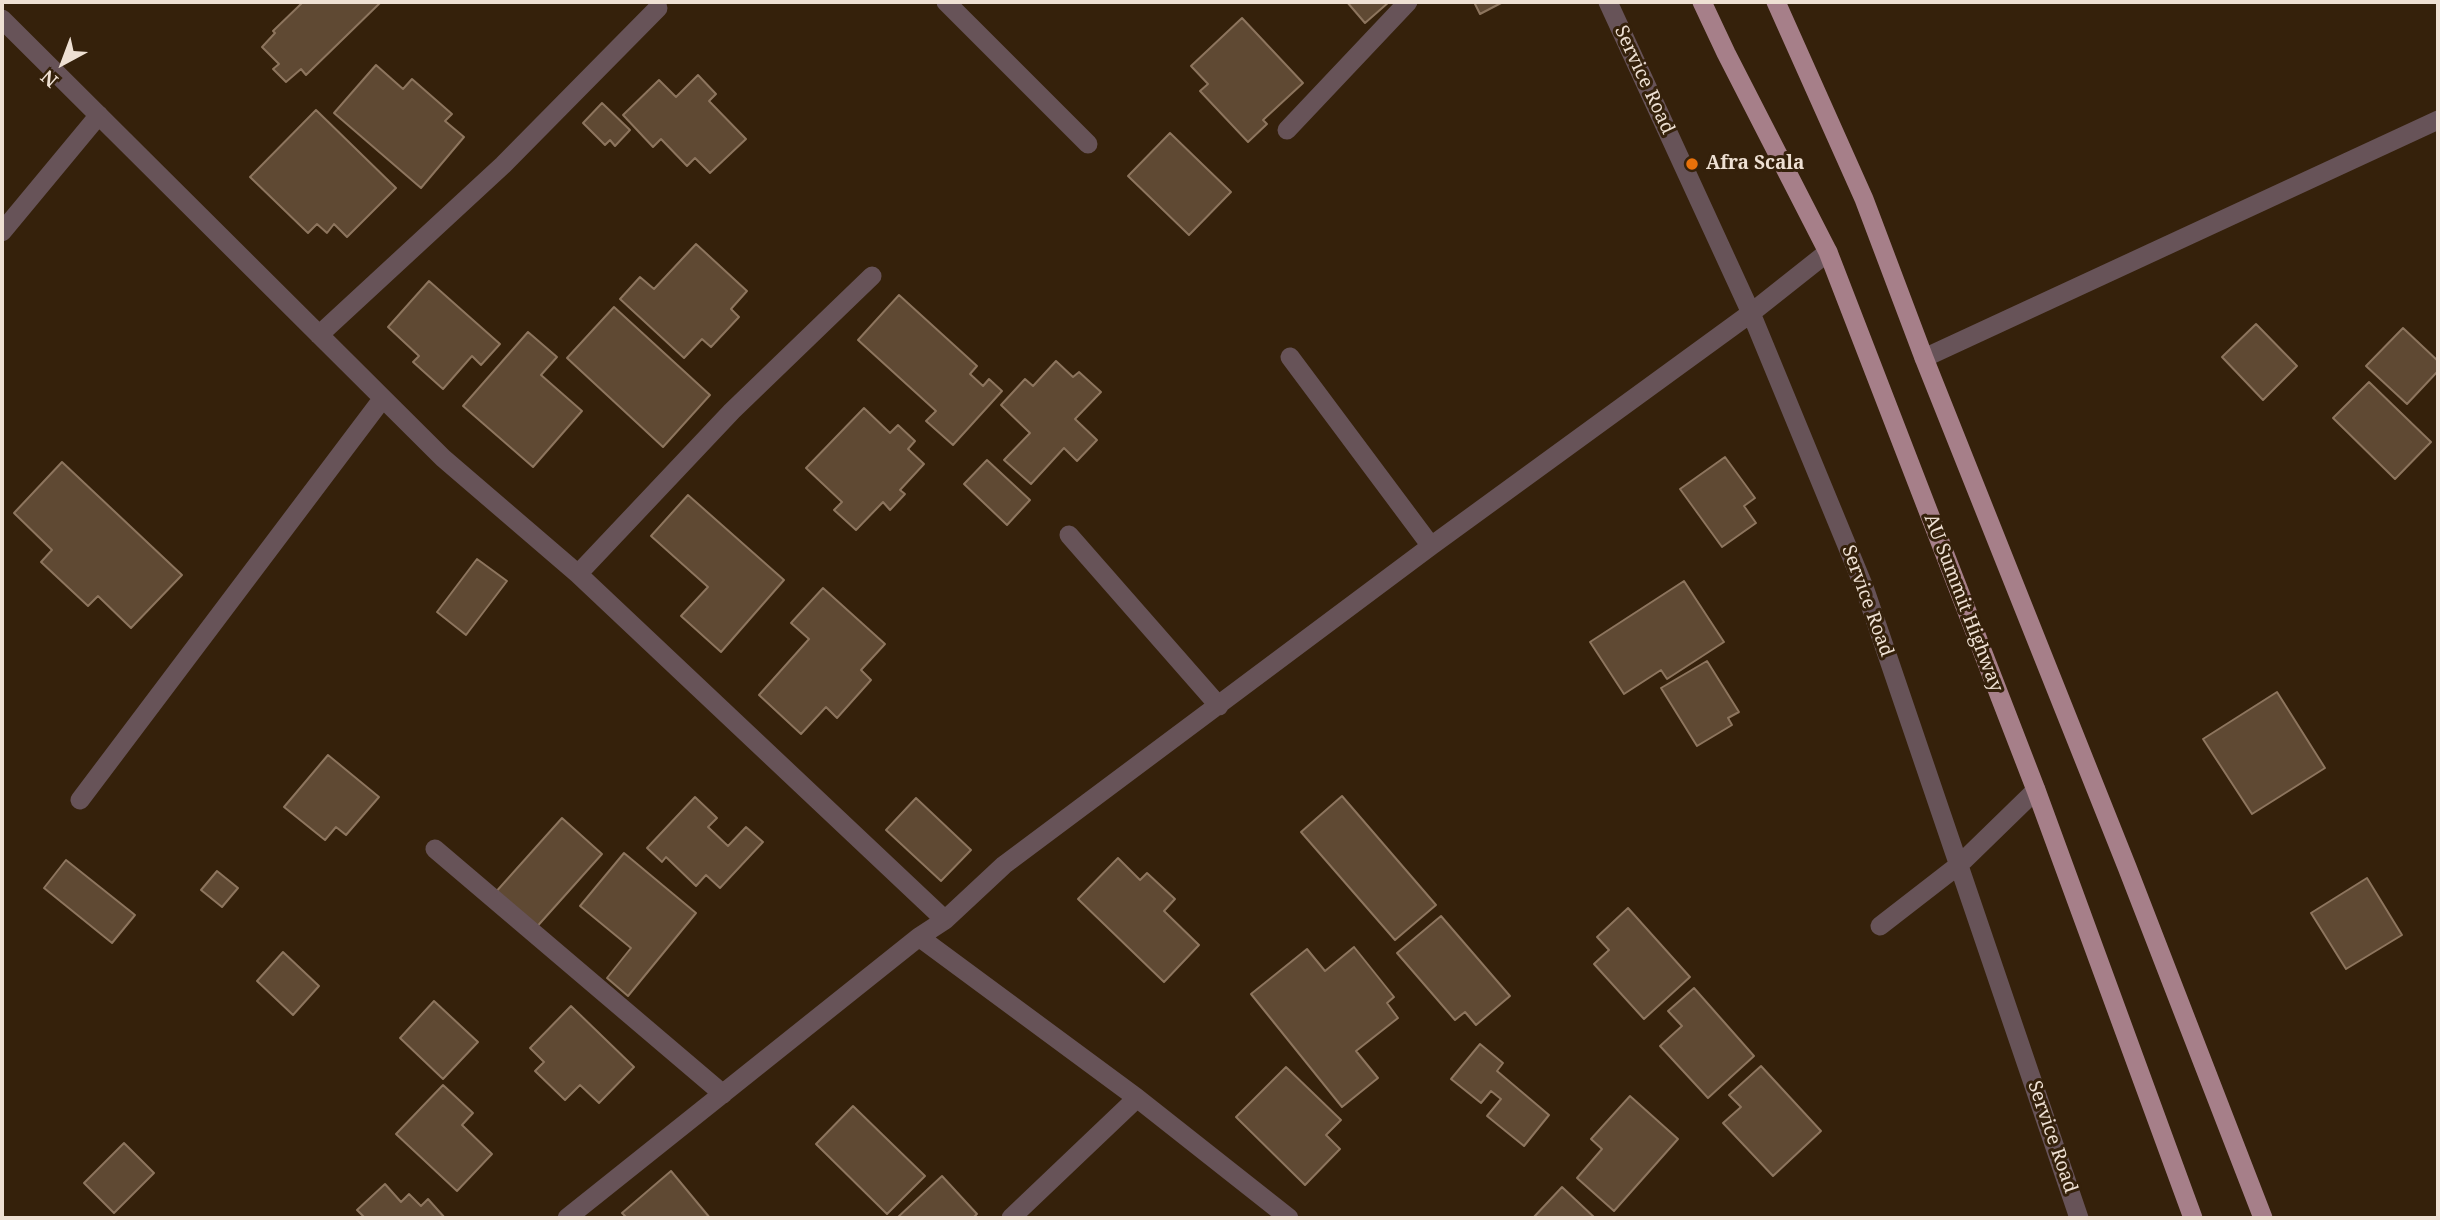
<!DOCTYPE html>
<html>
<head>
<meta charset="utf-8">
<style>
  body { margin:0 }
  #map { position:relative; width:2440px; height:1220px; overflow:hidden; background:#35210b; font-family:"Noto Serif",serif }
  canvas { display:block }
  .frame { position:absolute; inset:0; border:4px solid #eee0d3; pointer-events:none }
  .north { position:absolute; left:28px; top:28px; width:70px; height:70px; -webkit-text-stroke:5px #35210b; paint-order:stroke; rotate:221deg; font-size:19px; font-weight:700; line-height:28px; text-align:center; color:#eee0d3 }
  .north::after { content:''; display:block; margin:auto; width:24px; height:32px; background:#eee0d3; clip-path:polygon(50% 0,100% 100%,50% 72%,0 100%) }
</style>
</head>
<body>
<div id="map">
<canvas width="2440" height="1220"></canvas>
<div class="frame"></div>
<div class="north">N</div>
</div>
<script>
const ctx = document.querySelector('canvas').getContext('2d');
ctx.lineJoin = 'round';
function fill(path, color) {
  ctx.fillStyle = color;
  ctx.fill(path, 'evenodd');
}
function trace(path, color, width, dash) {
  ctx.strokeStyle = color;
  ctx.lineWidth = width;
  ctx.lineCap = dash ? 'butt' : 'round';
  ctx.setLineDash(dash || []);
  ctx.stroke(path);
}
function label(font, color, halo, rows, align = 'center') {
  ctx.font = font + ' "Noto Serif",serif';
  ctx.lineWidth = 6;
  ctx.setLineDash([]);
  ctx.textBaseline = 'middle';
  ctx.strokeStyle = halo;
  ctx.fillStyle = color;
  for (const [text, x, y, turn = 0] of rows) {
    ctx.save();
    ctx.translate(x, y);
    ctx.rotate((+turn || 0) * Math.PI / 180);
    ctx.textAlign = isNaN(turn) ? turn : align;
    if (halo) ctx.strokeText(text, 0, 0);
    ctx.fillText(text, 0, 0);
    ctx.restore();
  }
}
const building = new Path2D(`
  M303,2H381L306,75L301,69L286,82L273,69L279,64L262,47L275,33L273,31Z
  M1347,2H1389L1365,23Z
  M1474,2H1503L1480,14Z
  M1242,18L1303,83L1263,120L1267,124L1248,142L1200,91L1208,84L1191,66Z
  M376,65L403,89L412,79L452,114L445,121L464,137L421,188L334,113Z
  M698,75L716,94L709,101L746,139L710,173L695,158L687,166L661,139L653,147L623,115L659,80L676,97Z
  M602,103L630,130L615,146L610,140L605,145L583,123Z
  M316,110L396,188L347,237L334,224L327,233L317,224L308,233L250,177Z
  M1170,133L1231,192L1189,235L1128,176Z
  M696,244L747,291L731,309L739,317L711,347L702,339L684,358L620,299L640,277L654,289Z
  M429,281L500,344L481,365L472,356L443,389L413,362L419,356L388,327Z
  M899,295L977,366L970,374L983,386L989,379L1002,391L953,445L926,421L936,411L858,340Z
  M614,307L710,395L663,447L567,358Z
  M2256,324L2297,366L2263,400L2222,357Z
  M2403,328L2438,361V371L2407,404L2366,366Z
  M528,332L557,357L541,375L582,411L533,467L463,406Z
  M1056,361L1073,377L1079,372L1101,392L1075,419L1097,440L1077,461L1064,448L1031,484L1004,460L1030,433L1001,405L1025,379L1033,386Z
  M2369,382L2431,442L2395,479L2333,418Z
  M864,408L890,433L898,425L915,441L908,449L924,464L900,490L905,494L890,510L883,502L856,530L834,510L842,502L806,468Z
  M1725,457L1755,498L1744,506L1756,523L1722,547L1680,489Z
  M987,460L1030,500L1007,525L964,484Z
  M62,462L182,575L131,628L98,596L88,606L41,562L52,550L14,513Z
  M688,495L784,580L721,652L681,616L708,587L651,536Z
  M477,559L507,581L466,635L437,612Z
  M1684,581L1724,642L1667,679L1661,670L1624,694L1590,642Z
  M823,588L885,644L861,670L871,680L837,718L826,707L801,734L759,695L809,639L791,623Z
  M1707,661L1739,712L1728,718L1732,725L1697,746L1661,688Z
  M2277,692L2325,768L2252,814L2203,739Z
  M328,755L379,797L346,835L336,827L325,840L284,807Z
  M1342,796L1436,905L1395,940L1301,832Z
  M695,797L717,818L708,827L728,846L746,827L763,842L720,888L706,875L696,886L666,857L662,862L647,848Z
  M916,798L971,850L941,881L886,830Z
  M562,818L602,854L534,930L494,894Z
  M624,853L696,913L628,996L607,978L631,948L580,906Z
  M1118,858L1140,880L1147,873L1175,899L1164,911L1199,945L1164,982L1078,899Z
  M66,860L135,915L112,943L44,888Z
  M217,871L238,888L222,907L201,890Z
  M2367,878L2402,935L2346,969L2311,913Z
  M1628,908L1690,977L1644,1019L1594,964L1609,950L1597,937Z
  M1441,916L1510,996L1476,1025L1465,1012L1455,1020L1397,953Z
  M1354,947L1394,997L1387,1003L1398,1018L1356,1051L1378,1078L1342,1107L1251,994L1307,949L1325,971Z
  M283,952L319,986L293,1015L257,981Z
  M1694,988L1754,1056L1708,1098L1660,1046L1682,1026L1668,1011Z
  M434,1001L478,1042L443,1079L400,1038Z
  M571,1006L634,1067L599,1103L580,1085L565,1100L535,1071L544,1062L530,1048Z
  M1480,1044L1503,1063L1497,1071L1549,1115L1524,1146L1487,1116L1501,1099L1491,1091L1481,1103L1451,1079Z
  M1761,1066L1821,1131L1773,1176L1723,1123L1741,1107L1729,1095Z
  M1286,1067L1341,1120L1326,1135L1340,1149L1305,1185L1236,1117Z
  M443,1085L473,1113L462,1125L492,1154L457,1191L396,1134Z
  M1630,1096L1678,1139L1614,1211L1577,1178L1602,1149L1591,1139Z
  M853,1106L925,1176L887,1214L816,1144Z
  M124,1143L154,1173L114,1213L84,1183Z
  M671,1171L710,1218H627L622,1213Z
  M942,1176L977,1214L973,1218H897Z
  M385,1184L401,1202L409,1194L421,1206L428,1199L445,1218H365L357,1210Z
  M1562,1187L1595,1218H1533Z`);
fill(building, '#5f4933');
trace(building, '#8d755e', 2);
trace(new Path2D(`
  M946,2L1088,144
  M1608,2L1751,313L1864,587L2079,1218
  M2,19L443,458L578,574L945,920
  M1287,130L1408,2
  M2,232L99,115
  M319,335L503,165L658,8
  M1290,357L1431,546
  M1924,358L2438,120
  M1069,535L1219,706
  M578,574L732,411L872,276
  M80,800L383,398
  M435,849L723,1094
  M1880,926L1960,864L2036,790
  M919,937L1137,1098L1289,1218
  M567,1218L919,937L945,920L1004,865L1431,546L1751,313L1828,252
  M1011,1218L1137,1098`), '#675358', 19);
trace(new Path2D(`
  M1702,2L1726,53L1828,252L2036,790L2193,1218
  M1776,2L1864,199L1924,358L2127,867L2263,1218`), '#a67f89', 19);
for (const [x, y, r, color] of [
  [1692,164,7,"#e8710a"]
]) {
  const dot = new Path2D();
  dot.arc(x, y, r, 0, 2 * Math.PI);
  ctx.fillStyle = color;
  ctx.fill(dot);
  trace(dot, '#35210b', 2.5);
}
label('19px', '#eee0d3', '#35210b', [
  ["Service Road",1644,80,65],
  ["Service Road",1867,601,70],
  ["AU Summit Highway",1963,603,69],
  ["Service Road",2052,1137,71]
]);
label('bold 19px', '#eee0d3', '#35210b', [
  ["Afra Scala",1706,164]
], 'left');
</script>
</body>
</html>
